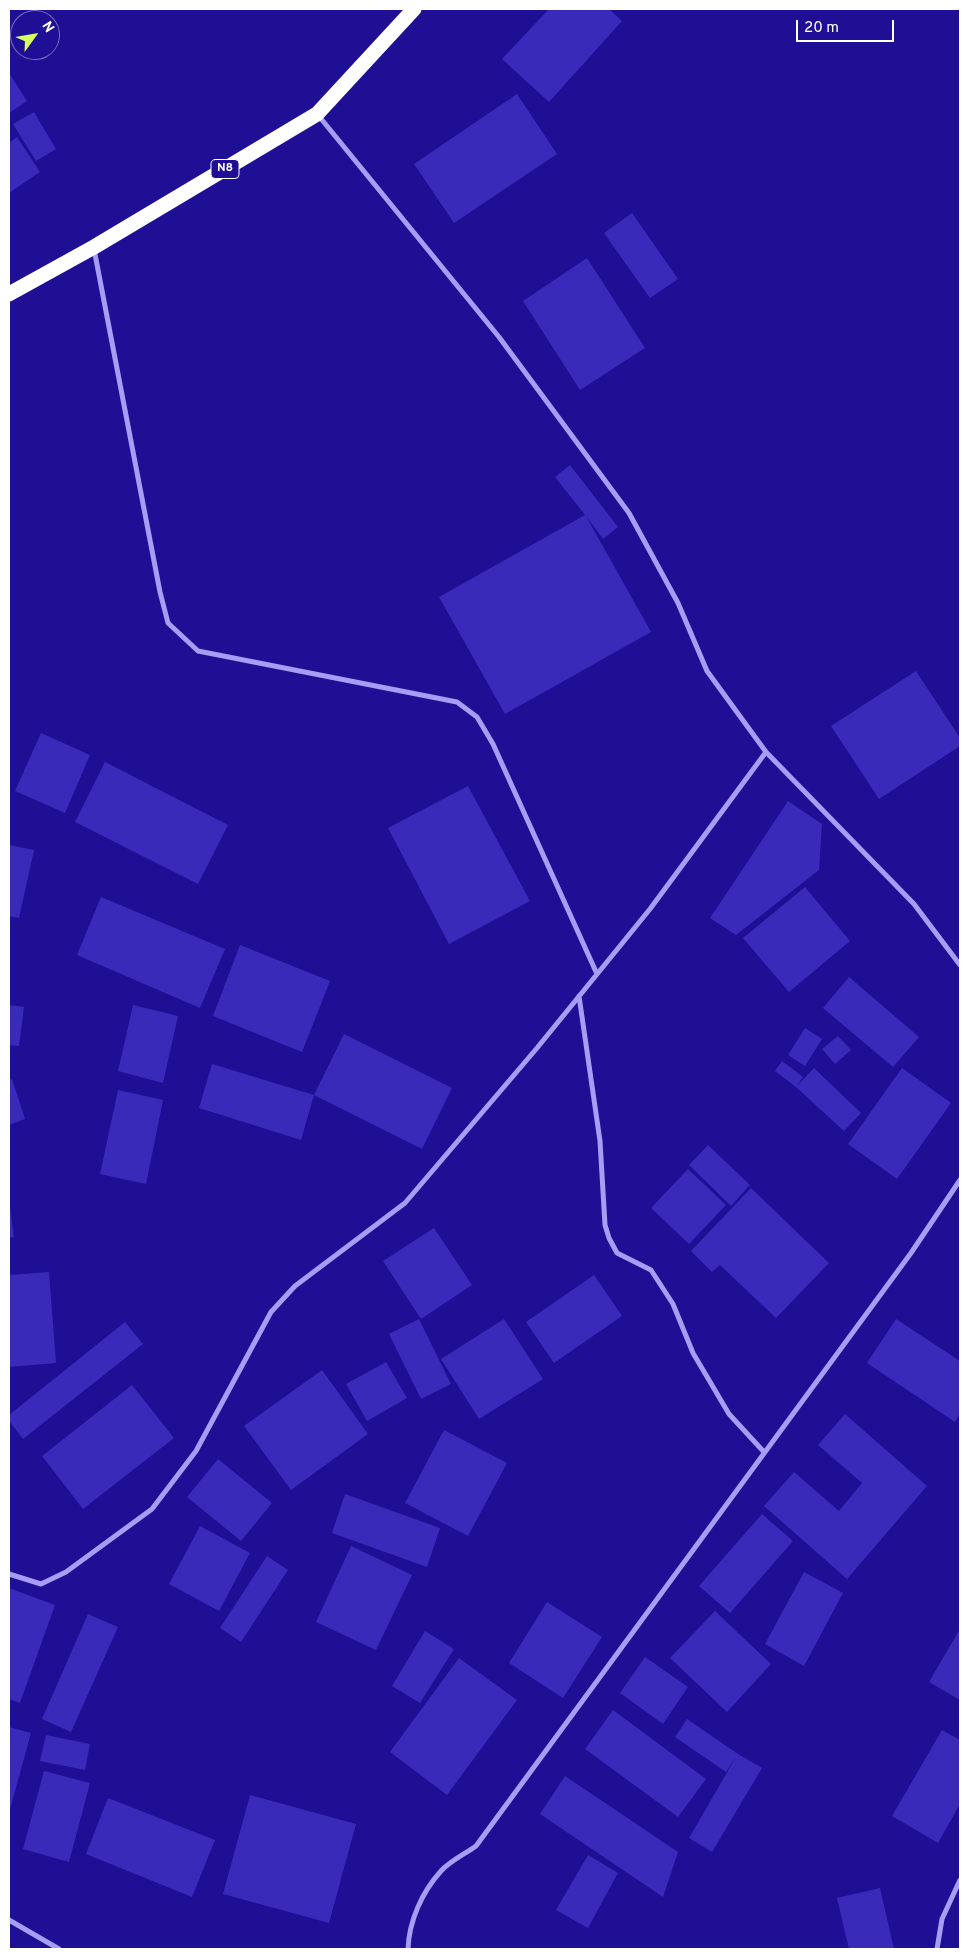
<!DOCTYPE html>
<html>
<head>
<meta charset="utf-8">
<style>
  body { margin:0 }
  #map { position:relative; width:969px; height:1958px; overflow:hidden; background:#1f0f95; font-family:Overpass,sans-serif }
  canvas { display:block }
  .frame { position:absolute; inset:0; border:10px solid #fff; pointer-events:none }
  .north { position:absolute; left:10px; top:10px; width:50px; height:50px; box-sizing:border-box; background:#1f0f95; border:1px solid #796fbf; border-radius:50%; rotate:58deg; font-size:14px; font-weight:700; line-height:20px; text-align:center; color:#fff }
  .north::after { content:''; display:block; margin:auto; width:18px; height:22px; background:#d5ff60; clip-path:polygon(50% 0,100% 100%,50% 72%,0 100%) }
  .scale { position:absolute; left:796px; top:20px; width:98px; height:22px; box-sizing:border-box; border:2px solid #fff; border-top:0; padding-left:6px; font-size:15px; line-height:18px; white-space:nowrap; color:#fff; -webkit-text-stroke:4px #1f0f95; paint-order:stroke }
</style>
</head>
<body>
<div id="map">
<canvas width="969" height="1958"></canvas>
<div class="frame"></div>
<div class="north">N</div>
<div class="scale">20 m</div>
</div>
<script>
const ctx = document.querySelector('canvas').getContext('2d');
ctx.lineJoin = 'round';
function fill(path, color) {
  ctx.fillStyle = color;
  ctx.fill(path, 'evenodd');
}
function trace(path, color, width, dash) {
  ctx.strokeStyle = color;
  ctx.lineWidth = width;
  ctx.lineCap = dash ? 'butt' : 'round';
  ctx.setLineDash(dash || []);
  ctx.stroke(path);
}
function label(font, color, halo, rows, align = 'center') {
  ctx.font = font + ' Overpass,sans-serif';
  ctx.lineWidth = 4;
  ctx.setLineDash([]);
  ctx.textBaseline = 'middle';
  ctx.strokeStyle = halo;
  ctx.fillStyle = color;
  for (const [text, x, y, turn = 0] of rows) {
    ctx.save();
    ctx.translate(x, y);
    ctx.rotate((+turn || 0) * Math.PI / 180);
    ctx.textAlign = isNaN(turn) ? turn : align;
    if (halo) ctx.strokeText(text, 0, 0);
    ctx.fillText(text, 0, 0);
    ctx.restore();
  }
}
fill(new Path2D(`
  M549,9H609L622,21L549,102L502,59Z
  M9,73L27,101L9,113Z
  M517,94L557,154L454,223L414,164Z
  M34,112L56,149L36,161L13,124Z
  M17,137L40,172L9,193V143Z
  M632,213L678,279L650,298L604,233Z
  M587,258L645,348L580,390L523,301Z
  M570,465L618,527L603,539L586,516L651,632L505,714L439,597L585,515L555,477Z
  M916,671L960,738V746L879,799L831,726Z
  M41,733L90,755L65,813L15,791Z
  M105,762L228,825L198,884L75,822Z
  M468,786L530,901L449,944L388,828Z
  M788,801L822,824L819,870L736,935L710,918Z
  M9,845L34,850L19,918L9,916Z
  M805,887L850,941L789,992L743,938Z
  M101,897L225,949L200,1008L77,955Z
  M240,945L330,981L302,1052L213,1016Z
  M849,977L919,1037L893,1067L823,1008Z
  M9,1005L24,1007L19,1046L9,1045Z
  M133,1005L178,1016L163,1083L118,1071Z
  M805,1028L822,1039L805,1066L788,1055Z
  M344,1034L452,1088L422,1149L314,1095Z
  M838,1036L851,1050L835,1064L822,1049Z
  M782,1061L803,1077L796,1087L814,1068L861,1113L844,1131L796,1087L775,1071Z
  M212,1064L314,1095L301,1140L199,1108Z
  M902,1068L951,1103L897,1179L848,1144Z
  M12,1079L25,1119L9,1125V1080Z
  M118,1090L163,1100L146,1184L100,1174Z
  M708,1145L750,1185L731,1206L689,1165Z
  M688,1169L726,1205L689,1244L651,1208Z
  M751,1188L829,1263L776,1318L720,1265L712,1272L691,1251Z
  M9,1200L14,1237L9,1238Z
  M434,1228L472,1285L421,1319L383,1261Z
  M49,1272L56,1363L9,1367V1275Z
  M594,1275L622,1316L554,1363L526,1322Z
  M419,1319L451,1384L421,1399L389,1334Z
  M504,1319L543,1379L479,1419L441,1359Z
  M896,1319L960,1361V1413L955,1422L867,1363Z
  M125,1322L143,1344L23,1439L9,1421V1415Z
  M386,1362L407,1398L367,1421L346,1384Z
  M322,1370L368,1434L291,1490L244,1426Z
  M132,1385L174,1438L83,1509L42,1456Z
  M845,1414L927,1486L847,1579L764,1506L794,1472L839,1511L862,1483L818,1445Z
  M444,1430L507,1463L468,1536L405,1503Z
  M218,1459L272,1503L241,1541L187,1497Z
  M345,1494L440,1528L427,1567L332,1533Z
  M762,1514L793,1541L730,1613L699,1586Z
  M200,1526L250,1553L219,1611L169,1584Z
  M351,1546L412,1575L376,1650L316,1622Z
  M267,1556L288,1570L241,1642L220,1628Z
  M804,1572L843,1593L804,1666L765,1644Z
  M9,1588L55,1605L20,1703L9,1699Z
  M547,1602L602,1637L563,1698L509,1663Z
  M715,1611L771,1664L727,1712L670,1658Z
  M88,1614L118,1627L71,1732L42,1719Z
  M960,1629V1700L929,1682Z
  M425,1631L454,1649L420,1703L392,1686Z
  M645,1657L688,1687L663,1724L620,1693Z
  M459,1658L517,1700L447,1795L390,1752Z
  M613,1710L706,1779L678,1817L585,1749Z
  M687,1719L738,1754L762,1768L712,1852L689,1838L736,1757L726,1772L675,1737Z
  M9,1727L31,1733L9,1813Z
  M942,1730L960,1740V1804L938,1843L892,1816Z
  M46,1735L90,1744L85,1770L40,1761Z
  M44,1771L90,1783L69,1862L23,1849Z
  M565,1776L678,1852L663,1897L540,1814Z
  M250,1795L356,1824L329,1923L223,1894Z
  M108,1798L215,1840L192,1897L86,1854Z
  M588,1855L618,1873L588,1928L556,1910Z
  M880,1888L894,1949H849L837,1898Z`), '#3a2ab9');
trace(new Path2D(`
  M94,249L160,592L168,623L198,651L457,702L477,717L493,744L597,974
  M766,752L914,904L960,965
  M579,996L600,1141L605,1225L609,1238L617,1253L651,1270L673,1304L693,1353L729,1414L764,1452
  M9,1574L41,1584L66,1572L152,1509L196,1451L271,1312L295,1286L405,1203L537,1048L650,909L766,752L707,671L678,603L629,513L499,337L318,115
  M9,1920L59,1949
  M408,1949C409,1921 422,1892 441,1871C450,1861 465,1854 476,1846L911,1253L960,1180
  M937,1949L942,1919L960,1880`), '#a69df4', 5);
trace(new Path2D(`
  M9,294L94,247L317,114L414,9`), '#fff', 15);
for (const [x, y, w] of [
  [225,169,28]
]) {
  const box = new Path2D();
  box.roundRect(x - w / 2, y - 9.5, w, 19, 4);
  ctx.fillStyle = '#1f0f95';
  ctx.fill(box);
  trace(box, '#fff', 1);
}
label('bold 12px', '#fff', null, [
  ["N8",225,169]
]);
</script>
</body>
</html>
